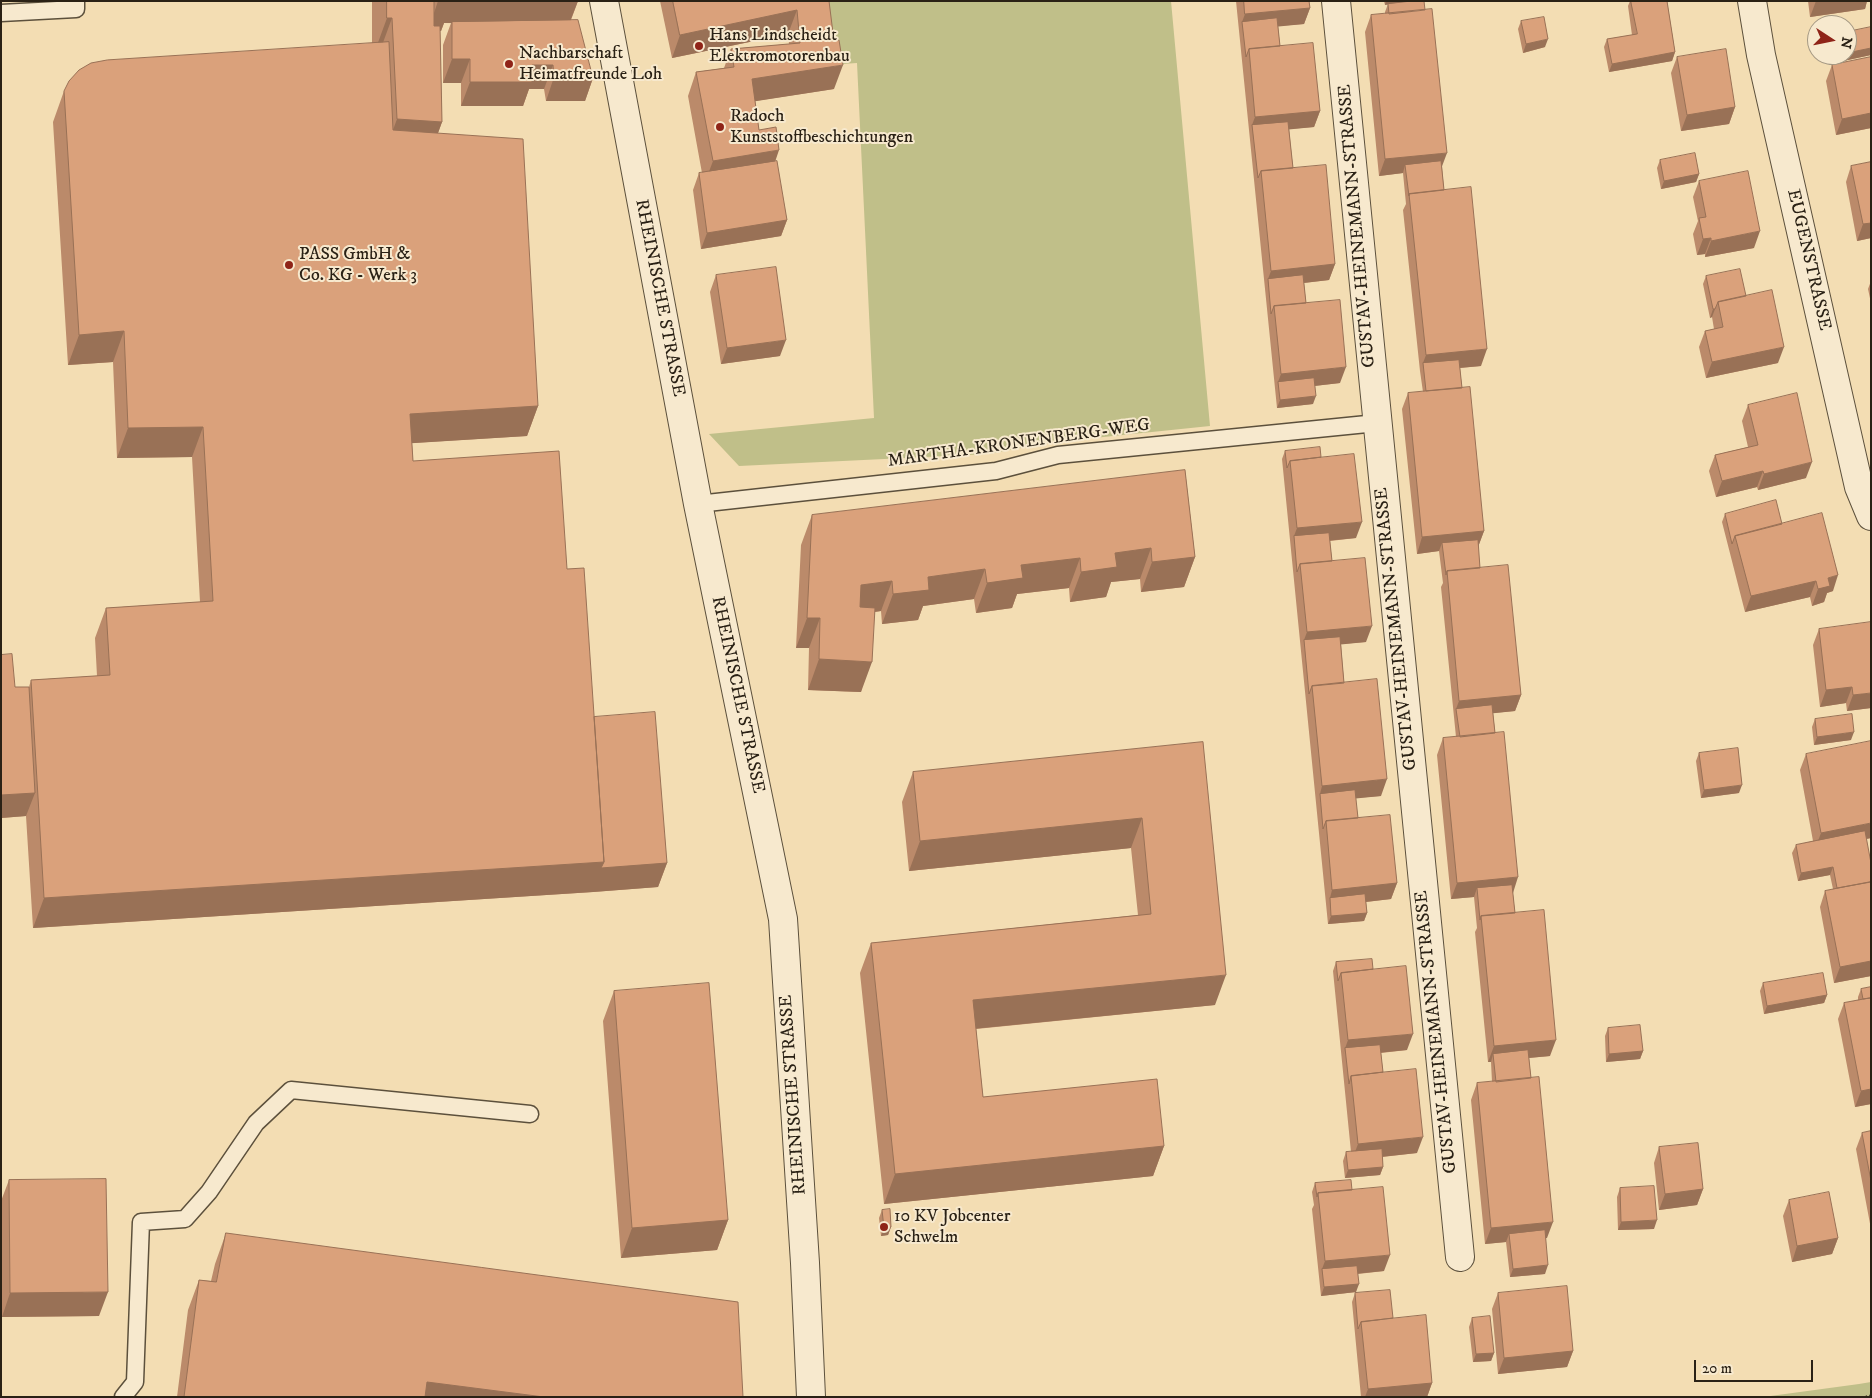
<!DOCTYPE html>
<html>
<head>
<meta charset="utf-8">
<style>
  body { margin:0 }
  #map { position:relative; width:1872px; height:1398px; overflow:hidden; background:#f3ddb3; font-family:"IM FELL DW Pica",serif }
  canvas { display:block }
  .frame { position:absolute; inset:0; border:2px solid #2a2115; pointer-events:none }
  .north { position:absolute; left:1807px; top:15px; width:50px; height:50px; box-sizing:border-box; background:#f7e9ce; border:1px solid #a59984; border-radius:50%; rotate:101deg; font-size:14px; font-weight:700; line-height:20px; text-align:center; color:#2a2115 }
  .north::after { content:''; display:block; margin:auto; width:18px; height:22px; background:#8f2418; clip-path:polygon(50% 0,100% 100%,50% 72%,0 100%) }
  .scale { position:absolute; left:1694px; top:1360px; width:119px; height:22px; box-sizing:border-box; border:2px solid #2a2115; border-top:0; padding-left:6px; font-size:15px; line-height:18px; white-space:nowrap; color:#2a2115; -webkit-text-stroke:4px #f7e9ce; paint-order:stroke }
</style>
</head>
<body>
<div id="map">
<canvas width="1872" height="1398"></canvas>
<div class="frame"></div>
<div class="north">N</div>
<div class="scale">20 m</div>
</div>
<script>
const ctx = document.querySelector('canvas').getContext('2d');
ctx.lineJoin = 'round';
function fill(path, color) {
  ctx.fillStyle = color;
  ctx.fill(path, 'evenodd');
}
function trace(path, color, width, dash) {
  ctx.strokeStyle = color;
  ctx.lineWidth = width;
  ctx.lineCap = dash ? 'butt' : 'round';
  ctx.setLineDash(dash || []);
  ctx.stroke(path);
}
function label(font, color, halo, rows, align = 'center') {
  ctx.font = font + ' "IM FELL DW Pica",serif';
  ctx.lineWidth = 4;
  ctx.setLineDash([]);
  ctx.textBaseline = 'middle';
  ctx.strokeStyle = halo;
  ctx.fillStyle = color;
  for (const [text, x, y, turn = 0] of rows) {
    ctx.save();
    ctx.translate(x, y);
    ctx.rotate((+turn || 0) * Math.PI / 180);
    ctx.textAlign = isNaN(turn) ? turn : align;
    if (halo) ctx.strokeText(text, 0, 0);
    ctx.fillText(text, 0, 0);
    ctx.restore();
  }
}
fill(new Path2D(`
  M821,1H1171L1210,426L1055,442L988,454L739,466L709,434L874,418L857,63L827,65Z
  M1871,1382V1397H1763L1859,1384Z`), '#c0bf89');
const lane = new Path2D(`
  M1,13L76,9V1
  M698,504L996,471L1058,455L1377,423
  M123,1397L135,1382L141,1222L185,1219L209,1192L256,1123L291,1090L530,1114`);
const street = new Path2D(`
  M604,1L698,504L783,919L805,1263L811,1397
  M1336,1L1460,1257
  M1752,1L1761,55L1859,487L1871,516`);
trace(lane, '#5c503c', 19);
trace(street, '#5c503c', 30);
trace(new Path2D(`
  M1866,1397L1871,1396`), '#2a2115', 3, [1, 2.5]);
trace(lane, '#f7e9ce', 16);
trace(street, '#f7e9ce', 28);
fill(new Path2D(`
  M372,1H578L571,20L593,78L585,101H546L544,89H529L523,106H461V83H443V45L451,23H444L441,31H440L442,122L438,133L538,406L527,436L412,443L413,461L567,569L594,717L667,863L658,887L593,892L33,928L26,816L1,818V655L15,687H29L31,680L97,676L95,638L106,608L200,602L192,457L117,458L113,362L68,365L53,122L64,91L372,43Z
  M660,1H829L834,89L755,101L759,130L775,161L787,220L781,236L701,249L693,190L699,173H702L688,96L696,72L724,68L731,49L789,44L788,34L672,58Z
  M1236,1H1309L1310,8L1304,24L1278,26L1280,46L1320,111L1314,127L1289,129L1293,168L1335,264L1329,280L1304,283L1306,303L1340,383L1314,386L1313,404L1277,408Z
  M1384,1H1409L1442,167L1444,190L1481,366L1460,368L1462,388L1484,531L1478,547L1480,568L1521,695L1515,711L1493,713L1515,913L1550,1056L1529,1058L1547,1238H1546L1545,1274L1510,1277L1506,1242L1485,1244L1471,1100L1477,1083L1492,1082L1491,1062H1488L1475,932L1477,928L1474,897L1451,899L1437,755L1443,738L1456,737L1441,587L1443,583L1439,551L1417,554L1402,409L1408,393L1423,392L1420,371L1403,210L1406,204L1403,173L1379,176L1365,32L1371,15L1385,14V12L1388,4L1385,5Z
  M1630,1H1667L1675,52L1672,61L1609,72L1604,47L1607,39L1632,35L1628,6Z
  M1808,1H1867L1865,9L1810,17Z
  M1521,21L1545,47L1523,53L1518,29Z
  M1871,27V55L1834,63L1832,55H1847Z
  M1677,57L1735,107L1729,124L1681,131L1671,73Z
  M1871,57V128L1836,135L1826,81L1832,65Z
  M1660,160L1699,174L1696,182L1661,189L1657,168Z
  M1871,162V238L1857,241L1846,182L1851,166Z
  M1699,181L1754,248L1705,257V254L1697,255L1693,234L1698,221L1693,197Z
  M716,275L780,356L721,364L710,292Z
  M1706,276L1746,296L1778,363L1706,378L1699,347L1705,331L1714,329L1712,317L1710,318L1703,284Z
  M1871,281V303L1868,289Z
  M1748,405L1806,478L1758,490L1757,487L1716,497L1709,471L1715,455L1748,447L1742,421Z
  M1285,451L1321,457L1356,538L1330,541L1332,561L1366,642L1341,644L1344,683L1381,796L1355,798L1358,818L1397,883L1391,899L1366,902L1367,913L1364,921L1328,924L1282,459Z
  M1185,470L1195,557L1184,587L1141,592L1140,579L1111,582L1106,597L1070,602L1069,588L1017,594L1012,608L976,613L974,599L923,606L918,620L882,624L881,611L875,612L861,692L808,690L809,648H796L801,545L812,515Z
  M1725,514L1782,524L1833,591L1827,593L1824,602L1812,606L1810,597L1745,612L1722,522Z
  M1819,629L1871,708L1847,711L1846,703L1820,707L1813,645Z
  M1815,719L1851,740L1814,745L1812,727Z
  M1203,742L1215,1005L976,1029L983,1097L1164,1146L1153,1176L884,1204L860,973L871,943L1138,915L1131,848L909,871L902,802L913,772Z
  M1699,753L1739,793L1701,798L1696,761Z
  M1806,754L1871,838L1866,839L1871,976L1834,983L1820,907L1825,891L1833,889L1830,875L1798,881L1792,853L1796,845L1813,841L1800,770Z
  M1336,962L1373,969L1407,1050L1381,1053L1383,1072L1417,1153L1382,1157L1383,1167L1380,1175L1345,1178L1343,1161L1346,1152H1351L1333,971Z
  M1763,983L1827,995L1824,1003L1764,1014L1760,991Z
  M1871,987V1104L1855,1107L1838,1019L1844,1003L1858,1000V997L1861,989Z
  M614,991L728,1220L717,1250L621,1258L603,1021Z
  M1608,1028L1643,1051L1640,1059L1606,1062L1605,1036Z
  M1871,1131V1229L1856,1149L1862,1133Z
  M1659,1147L1703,1189L1697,1205L1659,1210L1654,1163Z
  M9,1180L99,1316L2,1317L1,1201Z
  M1315,1183L1352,1190L1384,1271L1358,1274L1356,1292L1321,1296L1312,1209L1314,1205L1312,1192Z
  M1620,1188L1654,1229L1618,1230L1617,1197Z
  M1789,1200L1838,1238L1832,1254L1792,1262L1783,1216Z
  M882,1210L891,1227L888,1235L881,1236L879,1218Z
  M226,1233L743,1397H177L188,1310L199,1280L211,1281L215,1264Z
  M1355,1293L1432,1383L1427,1397H1361L1352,1302Z
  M1498,1293L1573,1351L1567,1367L1498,1374L1492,1309Z
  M1472,1318L1494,1353L1491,1361L1473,1362L1469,1327Z`), '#bb8a6a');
fill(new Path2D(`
  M438,1H578L569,24L444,23L441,31H428Z
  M1386,1H1409L1385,5Z
  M1816,1H1867L1865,9L1810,17Z
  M1310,8L1304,24L1243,30L1242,22L1245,14Z
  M797,10L788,34L672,58L680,35Z
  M387,18H392L377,59H372Z
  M1548,39L1545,47L1523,53L1526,44Z
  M1871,48V55L1834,63L1837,55H1847V53Z
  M1675,52L1672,61L1609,72L1612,64Z
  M452,59H470L461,83H443Z
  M532,65H553L544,89H529L523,106H461L470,82Z
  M843,65L834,89L744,103L752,79Z
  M554,77L593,78L585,101H546Z
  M1735,107L1729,124L1681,131L1687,115Z
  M1320,111L1314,127L1253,133L1252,125L1255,117Z
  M1871,113V128L1836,135L1842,119Z
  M397,119L442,122L427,163L382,160Z
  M779,150L771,174L704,185L713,161Z
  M1447,153L1441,169L1405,165L1403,173L1379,176L1385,159Z
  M1699,174L1696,182L1661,189L1664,181Z
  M787,220L781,236L701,249L707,233Z
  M1871,223V238L1857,241L1863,224Z
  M1760,231L1754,248L1705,257L1711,241Z
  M1711,238L1705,254L1697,255L1703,239Z
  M1335,264L1329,280L1268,287V279L1271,271Z
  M1713,309H1715L1712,317L1710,318Z
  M124,331L113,362L68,365L79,335Z
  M786,340L780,356L721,364L727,348Z
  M1784,347L1778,363L1706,378L1712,362Z
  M1487,349L1481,366L1424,371L1423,363L1420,371L1426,355Z
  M1346,367L1340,383L1279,390L1278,382L1281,374Z
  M1316,396L1313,404L1277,408L1280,400Z
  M538,406L527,436L399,444L410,414Z
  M203,427L192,457L117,458L128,428Z
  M1812,462L1806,478L1758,490L1764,474Z
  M1763,471L1757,487L1716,497L1722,481Z
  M1362,522L1356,538L1294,544V536L1297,528Z
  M1484,531L1478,547L1442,543L1439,551L1417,554L1422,537Z
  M1151,548L1140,579L1111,582L1106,597L1070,602L1081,572L1115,553Z
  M1195,557L1184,587L1141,592L1152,562Z
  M1080,558L1069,588L1017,594L1012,608L976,613L987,583L1021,565Z
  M985,569L974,599L923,606L918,620L882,624L893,594L928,577Z
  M1838,575L1833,591L1827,593L1824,602L1812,606L1818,589L1828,578Z
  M892,581L881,611L850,615L861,585Z
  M1816,581L1810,597L1745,612L1751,596Z
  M807,618H820L809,648H796Z
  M1372,626L1366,642L1305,648L1304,640L1307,632Z
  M819,659L872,662L861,692L808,690Z
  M1852,687L1846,703L1820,707L1826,690Z
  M1871,693V708L1847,711L1853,695Z
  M1521,695L1515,711L1457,717L1456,709L1459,701Z
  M1854,732L1851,740L1814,745L1817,737Z
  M1387,779L1381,796L1320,802V794L1322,786Z
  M1742,785L1739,793L1701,798L1704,790Z
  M35,793L26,816L1,818V795Z
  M1142,818L1131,848L909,871L920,841Z
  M1871,823V838L1815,849L1821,833Z
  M604,862L667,863L658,887L593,892L33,928L44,898Z
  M1833,867L1830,875L1798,881L1801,873Z
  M1518,877L1513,893L1477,888L1474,897L1451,899L1457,883Z
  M1397,883L1391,899L1330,906V898L1332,890Z
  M1367,913L1364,921L1328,924L1331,916Z
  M1871,961V976L1834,983L1840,967Z
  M1226,975L1215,1005L962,1030L973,1000Z
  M1827,995L1824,1003L1764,1014L1767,1006Z
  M1413,1034L1407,1050L1346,1056L1345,1048L1342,1057L1348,1040Z
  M1556,1040L1550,1056L1494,1061L1493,1054L1491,1062H1488L1494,1046Z
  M1643,1051L1640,1059L1606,1062L1609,1054Z
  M1871,1089V1104L1855,1107L1861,1091Z
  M1423,1137L1417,1153L1352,1160L1358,1144Z
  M1164,1146L1153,1176L884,1204L895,1174Z
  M1383,1167L1380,1175L1345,1178L1348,1170Z
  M1703,1189L1697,1205L1659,1210L1665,1194Z
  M728,1220L717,1250L621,1258L632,1228Z
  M1657,1220L1654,1229L1618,1230L1621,1222Z
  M1553,1222L1547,1238L1510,1241L1509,1234L1506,1242L1485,1244L1491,1228Z
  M891,1227L888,1235L881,1236L884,1228Z
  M1838,1238L1832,1254L1792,1262L1797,1246Z
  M1390,1255L1384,1271L1323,1277L1322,1269L1325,1261Z
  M1548,1265L1545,1274L1510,1277L1513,1269Z
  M1359,1284L1356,1292L1321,1296L1324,1287Z
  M108,1292L99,1316L2,1317L10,1293Z
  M1573,1351L1567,1367L1498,1374L1504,1358Z
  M1494,1353L1491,1361L1473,1362L1476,1354Z
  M427,1382L544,1397H422Z
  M1432,1383L1427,1397H1365L1368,1389Z`), '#997156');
const building = new Path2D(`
  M387,1H434V26H440L442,122L397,119L392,18H387Z
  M673,1H829L834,41L839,40L843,65L752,79L759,130L776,127L779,150L713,161L696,72L734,67L731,49L800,43L797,10L680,35Z
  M1244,1H1309L1310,8L1245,14Z
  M1412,1H1424L1425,10L1389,14L1388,4Z
  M1631,1H1667L1675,52L1612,64L1607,39L1637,34Z
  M1432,9L1447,153L1385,159L1371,15Z
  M1544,17L1548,39L1526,44L1521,21Z
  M1277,18L1280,46L1249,49L1246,57L1242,22Z
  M578,20L593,78L554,77L553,65H532V82H470V59H452V22Z
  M1871,27V48L1847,53V32Z
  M389,42L393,130L523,139L538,406L410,414L413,461L559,451L567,569L584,568L604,862L44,898L31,680L110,675L106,608L213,601L203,427L128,428L124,331L79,335L64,91L69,81L79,70L91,63L107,60Z
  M1313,43L1320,111L1255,117L1249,49Z
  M1726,49L1735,107L1687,115L1677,57Z
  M1871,57V113L1842,119L1832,65Z
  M1288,122L1293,168L1261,171L1258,178L1252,125Z
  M1695,153L1699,174L1664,181L1660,160Z
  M777,161L787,220L707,233L699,173Z
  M1441,161L1444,190L1409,194V196L1405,165Z
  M1871,162V223L1863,224L1851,166Z
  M1326,165L1335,264L1271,271L1261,171Z
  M1748,171L1760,231L1711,241V238L1703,239L1699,218L1706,217L1699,181Z
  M1471,187L1487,349L1426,355L1409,194Z
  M776,267L786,340L727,348L716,275Z
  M1740,269L1746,296L1718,302L1715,309H1713L1706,276Z
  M1303,275L1306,303L1274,306L1271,314L1268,279Z
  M1772,290L1784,347L1712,362L1705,331L1723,327L1718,302Z
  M1340,300L1346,367L1281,374L1274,306Z
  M1459,360L1462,388L1426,391L1423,363Z
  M1314,378L1316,396L1280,400L1278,382Z
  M1470,387L1484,531L1422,537L1408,393Z
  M1797,393L1812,462L1764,474L1763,471L1722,481L1715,455L1758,445L1748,405Z
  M1320,447L1321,457L1290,461L1287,468L1285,451Z
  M1354,454L1362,522L1297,528L1290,461Z
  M1185,470L1195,557L1152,562L1151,548L1115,553L1117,567L1081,572L1080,558L1021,565L1023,578L987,583L985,569L928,577L929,590L893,594L892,581L861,585L860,607L875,608L872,662L819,659L820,618H807L812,515Z
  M1776,500L1782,524L1735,536L1732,544L1725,514Z
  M1822,513L1838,575L1828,578L1830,586L1818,589L1816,581L1751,596L1735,536Z
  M1329,533L1332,561L1300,564L1297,572L1294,536Z
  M1478,540L1480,568L1447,571L1446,575L1442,543Z
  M1365,558L1372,626L1307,632L1300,564Z
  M1508,565L1521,695L1459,701L1447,571Z
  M1871,622V693L1853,695L1852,687L1826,690L1819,629Z
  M1340,637L1344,683L1312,686L1309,694L1304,640Z
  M12,654L15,687H29L35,793L1,795V655Z
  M1377,679L1387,779L1322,786L1312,686Z
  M1492,705L1495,733L1460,737L1456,709Z
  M655,712L667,863L601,868L604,862L594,717Z
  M1852,714L1854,732L1817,737L1815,719Z
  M1504,732L1518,877L1457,883L1443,738Z
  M1871,741V823L1821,833L1806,754Z
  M1203,742L1226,975L973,1000L983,1097L1157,1079L1164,1146L895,1174L871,943L1151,914L1142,818L920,841L913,772Z
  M1738,748L1742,785L1704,790L1699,753Z
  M1355,790L1358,818L1326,821L1323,829L1320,794Z
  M1390,815L1397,883L1332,890L1326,821Z
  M1865,831L1871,863V882L1837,888L1833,867L1801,873L1796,845Z
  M1871,882V961L1840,967L1825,891Z
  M1512,885L1515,913L1481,916L1480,920L1477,888Z
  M1365,894L1367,913L1331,916L1330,898Z
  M1544,910L1556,1040L1494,1046L1481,916Z
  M1372,959L1373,969L1341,973L1338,981L1336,962Z
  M1406,966L1413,1034L1348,1040L1341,973Z
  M1823,973L1827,995L1767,1006L1763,983Z
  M709,983L728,1220L632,1228L614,991Z
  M1871,987V998L1863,999L1861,989Z
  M1871,998V1089L1861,1091L1844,1003Z
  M1640,1025L1643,1051L1609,1054L1608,1028Z
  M1380,1045L1383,1072L1351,1076L1349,1084L1345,1048Z
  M1528,1050L1531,1078L1496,1082L1493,1054Z
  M1416,1069L1423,1137L1358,1144L1351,1076Z
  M1539,1077L1553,1222L1491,1228L1477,1083Z
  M1871,1131V1181L1862,1133Z
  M1698,1143L1703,1189L1665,1194L1659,1147Z
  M1382,1149L1383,1167L1348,1170L1346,1152Z
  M106,1179L108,1292L10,1293L9,1180Z
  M1351,1180L1352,1190L1318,1193L1317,1197L1315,1183Z
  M1654,1186L1657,1220L1621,1222L1620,1188Z
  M1383,1187L1390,1255L1325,1261L1318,1193Z
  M1829,1192L1838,1238L1797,1246L1789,1200Z
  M890,1209L891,1227L884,1228L882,1210Z
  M1545,1230L1548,1265L1513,1269L1509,1234Z
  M226,1233L738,1302L743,1397H544L427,1382L425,1397H184L199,1280L216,1282Z
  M1357,1266L1359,1284L1324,1287L1322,1269Z
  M1567,1286L1573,1351L1504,1358L1498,1293Z
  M1390,1290L1393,1318L1361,1322L1358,1329L1355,1293Z
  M1426,1315L1432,1383L1368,1389L1361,1322Z
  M1490,1316L1494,1353L1476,1354L1472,1318Z`);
fill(building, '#daa17b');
trace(building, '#997156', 1);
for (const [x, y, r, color] of [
  [699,46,5,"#8f2418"],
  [509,64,5,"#8f2418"],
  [720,127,5,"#8f2418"],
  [289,265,5,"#8f2418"],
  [884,1227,5,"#8f2418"]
]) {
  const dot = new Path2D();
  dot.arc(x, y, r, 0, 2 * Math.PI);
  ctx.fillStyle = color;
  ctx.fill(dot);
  trace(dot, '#f7e9ce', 2);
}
label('18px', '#2a2115', '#f7e9ce', [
  ["Hans Lindscheidt",709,36],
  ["Elektromotorenbau",709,57],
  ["Nachbarschaft",519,54],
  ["Heimatfreunde Loh",519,75],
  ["Radoch",730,117],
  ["Kunststoffbeschichtungen",730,138],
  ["PASS GmbH &",299,255],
  ["Co. KG - Werk 3",299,276],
  ["10 KV Jobcenter",894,1217],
  ["Schwelm",894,1238]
], 'left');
label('18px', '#2a2115', '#f7e9ce', [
  ["GUSTAV-HEINEMANN-STRASSE",1358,226,-95],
  ["EUGENSTRASSE",1808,260,77],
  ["RHEINISCHE STRASSE",659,298,79],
  ["MARTHA-KRONENBERG-WEG",1019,444,-8],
  ["GUSTAV-HEINEMANN-STRASSE",1397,629,-96],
  ["RHEINISCHE STRASSE",737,695,78],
  ["GUSTAV-HEINEMANN-STRASSE",1437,1032,-96],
  ["RHEINISCHE STRASSE",794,1095,-94]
]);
</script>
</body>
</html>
